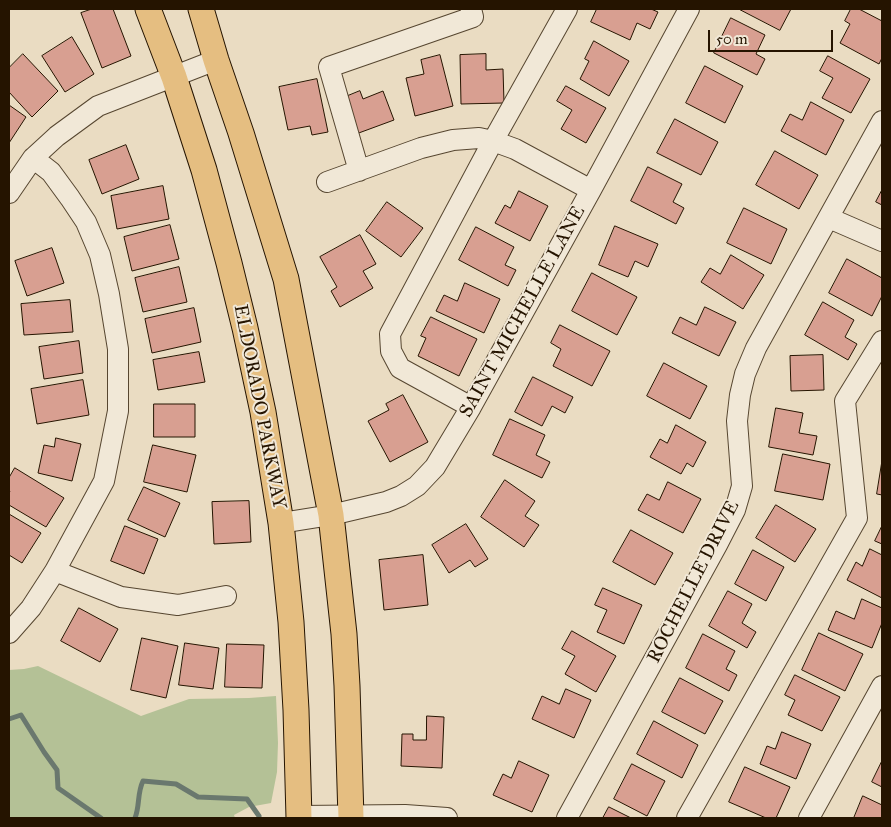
<!DOCTYPE html>
<html>
<head>
<meta charset="utf-8">
<style>
  body { margin:0 }
  #map { position:relative; width:891px; height:827px; overflow:hidden; background:#eadcc2; font-family:"IM FELL Great Primer",serif }
  canvas { display:block }
  .frame { position:absolute; inset:0; border:10px solid #251400; pointer-events:none }
  .scale { position:absolute; left:708px; top:30px; width:125px; height:22px; box-sizing:border-box; border:2px solid #251400; border-top:0; padding-left:6px; font-size:15px; line-height:18px; white-space:nowrap; color:#251400; -webkit-text-stroke:4px #f1e8d7; paint-order:stroke }
</style>
</head>
<body>
<div id="map">
<canvas width="891" height="827"></canvas>
<div class="frame"></div>
<div class="scale">50 m</div>
</div>
<script>
const ctx = document.querySelector('canvas').getContext('2d');
ctx.lineJoin = 'round';
function fill(path, color) {
  ctx.fillStyle = color;
  ctx.fill(path, 'evenodd');
}
function trace(path, color, width, dash) {
  ctx.strokeStyle = color;
  ctx.lineWidth = width;
  ctx.lineCap = dash ? 'butt' : 'round';
  ctx.setLineDash(dash || []);
  ctx.stroke(path);
}
function label(font, color, halo, rows, align = 'center') {
  ctx.font = font + ' "IM FELL Great Primer",serif';
  ctx.lineWidth = 4;
  ctx.setLineDash([]);
  ctx.textBaseline = 'middle';
  ctx.strokeStyle = halo;
  ctx.fillStyle = color;
  for (const [text, x, y, turn = 0] of rows) {
    ctx.save();
    ctx.translate(x, y);
    ctx.rotate((+turn || 0) * Math.PI / 180);
    ctx.textAlign = isNaN(turn) ? turn : align;
    if (halo) ctx.strokeText(text, 0, 0);
    ctx.fillText(text, 0, 0);
    ctx.restore();
  }
}
fill(new Path2D(`
  M38,666L141,716L189,699L249,698L276,696L278,743L277,772L271,803L249,807L234,815L235,818H9V670L24,669Z`), '#b4c196');
trace(new Path2D(`
  M9,719L21,715L44,752L57,770L58,788L101,818
  M135,818C140,806 137,793 143,781L176,784L198,797L247,799L259,816`), '#6a786e', 5);
const building = new Path2D(`
  M92,9H113L131,56L102,68L81,13Z
  M597,9H651L658,12L650,29L637,23L630,40L591,22Z
  M739,9H791L780,30Z
  M851,9H859L882,21V58L879,64L840,43L850,24L845,21Z
  M731,18L765,35L756,54L765,59L757,75L714,53Z
  M72,37L94,74L65,92L42,56Z
  M594,41L629,61L609,96L580,79L589,61L585,59Z
  M23,54L58,91L32,117L9,92V68Z
  M486,54V70L503,69L504,103L461,104L460,55Z
  M440,55L453,106L415,116L406,78L424,74L421,60Z
  M828,56L870,79L851,113L822,98L833,78L820,71Z
  M705,66L743,86L725,123L686,103Z
  M317,79L328,132L312,135L310,126L288,130L279,87Z
  M566,86L606,108L586,143L561,129L572,110L557,101Z
  M360,91L363,99L383,91L394,120L356,134L343,98Z
  M811,102L844,120L826,155L781,131L790,114L802,120Z
  M9,105L26,117L9,143Z
  M675,119L718,142L701,175L657,153Z
  M126,145L139,179L102,194L89,160Z
  M775,151L818,175L799,209L756,185Z
  M648,167L682,184L673,202L684,208L676,224L631,201Z
  M163,186L169,219L117,229L111,196Z
  M882,190V205L876,202Z
  M519,191L548,206L530,241L495,223L505,205L510,208Z
  M387,202L423,228L401,257L366,231Z
  M744,208L787,229L771,264L727,243Z
  M170,225L179,259L132,271L124,237Z
  M615,226L658,244L648,267L635,261L628,277L599,265Z
  M476,227L514,247L505,265L516,270L508,286L459,260Z
  M360,235L376,264L363,271L373,288L340,307L331,291L337,287L320,257Z
  M52,248L64,283L27,296L15,261Z
  M731,255L764,275L743,309L701,282L710,268L720,274Z
  M847,259L882,278V296L872,316L829,293Z
  M179,267L187,302L143,312L135,278Z
  M592,273L637,297L617,335L572,311Z
  M465,283L500,299L484,333L436,311L444,295L457,301Z
  M70,300L73,332L24,335L21,304Z
  M823,302L854,320L845,337L857,344L848,360L805,335Z
  M705,307L736,322L719,356L672,333L680,317L696,325Z
  M194,308L201,342L152,353L145,319Z
  M431,317L477,339L459,376L418,356L426,338L421,336Z
  M560,325L610,351L592,386L553,366L561,349L551,343Z
  M79,341L83,373L44,379L39,347Z
  M199,352L205,382L158,390L153,360Z
  M823,355L824,390L791,391L790,356Z
  M664,363L707,386L690,419L647,396Z
  M533,377L573,397L565,413L552,406L542,426L515,412Z
  M83,380L89,415L37,424L31,389Z
  M403,395L428,442L390,462L368,421L389,410L386,404Z
  M154,404H195V437H154Z
  M776,408L803,413L799,433L817,436L813,455L769,447Z
  M510,419L545,435L536,455L550,462L542,478L493,455Z
  M676,425L706,442L693,467L687,463L681,474L650,457L660,439L667,443Z
  M56,438L81,444L72,481L38,473L44,445L54,447Z
  M153,445L196,455L187,492L144,482Z
  M783,454L830,464L823,500L775,491Z
  M882,461V495L877,494Z
  M15,468L64,498L46,527L9,505V493L10,491L9,490V478Z
  M505,480L535,501L525,516L539,525L524,547L481,517Z
  M668,482L701,499L683,533L638,510L647,494L659,500Z
  M144,487L180,503L165,537L128,520Z
  M249,501L251,542L214,544L212,502Z
  M776,505L816,529L795,562L756,538Z
  M9,514L41,533L22,563L9,555Z
  M466,524L488,559L475,567L470,560L449,573L432,545Z
  M125,526L158,539L144,574L111,561Z
  M882,526V544L875,541Z
  M631,530L673,553L655,585L613,562Z
  M870,549L882,555V598L847,580L856,562L862,566Z
  M753,550L784,567L766,601L735,584Z
  M423,555L428,605L384,610L379,560Z
  M603,588L642,605L624,644L597,632L607,610L595,605Z
  M728,591L752,604L742,623L756,632L747,648L709,626Z
  M862,599L882,608V623L872,648L828,630L836,611L854,619Z
  M79,608L118,629L100,662L61,641Z
  M572,631L616,656L596,692L565,674L575,656L562,649Z
  M819,633L863,654L845,691L802,670Z
  M703,634L735,651L726,669L737,675L729,691L686,668Z
  M142,638L178,646L166,698L131,690Z
  M185,643L219,648L213,689L179,685Z
  M227,644L264,645L262,688L225,687Z
  M795,675L840,697L822,731L788,715L795,700L785,695Z
  M680,678L723,701L705,734L662,712Z
  M566,689L591,700L574,738L532,719L542,696L559,704Z
  M427,716L444,717L442,768L401,766L402,734H413V740H426Z
  M654,721L698,745L682,778L637,754Z
  M782,732L811,744L796,779L760,764L767,746L775,749Z
  M519,761L549,775L532,812L493,795L503,774L511,778Z
  M882,761V787L872,782Z
  M632,764L665,781L647,816L614,799Z
  M745,767L790,787L776,818H766L729,802Z
  M863,796L882,805V818H854Z
  M609,807L631,818H603Z`);
fill(building, '#d89f91');
trace(building, '#251400', 1);
const minor = new Path2D(`
  M359,171L329,67L473,17L471,9
  M327,182L421,148L453,140L479,138L493,141L515,149L591,190
  M9,193L33,158L57,136L98,106L216,60
  M829,218L882,241
  M471,407L400,368L391,351L390,334L493,141L567,9
  M281,523L331,515L386,502L401,496L417,486L435,467L471,407L591,190L689,9
  M55,571L121,597L178,605L226,596
  M9,633L31,608L55,571L104,481L118,411V349L109,294L100,255L86,222L70,198L51,172L33,158
  M299,816L405,815L447,818
  M567,818L717,545L735,510L742,486L737,421L740,395L745,374L756,348L882,121
  M687,818L857,518L845,401L882,341
  M809,818L882,686`);
const major = new Path2D(`
  M148,9L174,77L204,170L229,263L245,328L263,412L281,523L291,622L296,710L299,818
  M201,9L216,60L241,133L286,279L331,515L344,634L347,686L351,818`);
trace(minor, '#564630', 22);
trace(major, '#251400', 27);
trace(minor, '#f1e8d7', 20);
trace(major, '#e5be81', 25);
label('19px', '#251400', '#f1e8d7', [
  ["SAINT MICHELLE LANE",523,312,-61],
  ["ELDORADO PARKWAY",259,407,79],
  ["ROCHELLE DRIVE",694,582,-63]
]);
</script>
</body>
</html>
